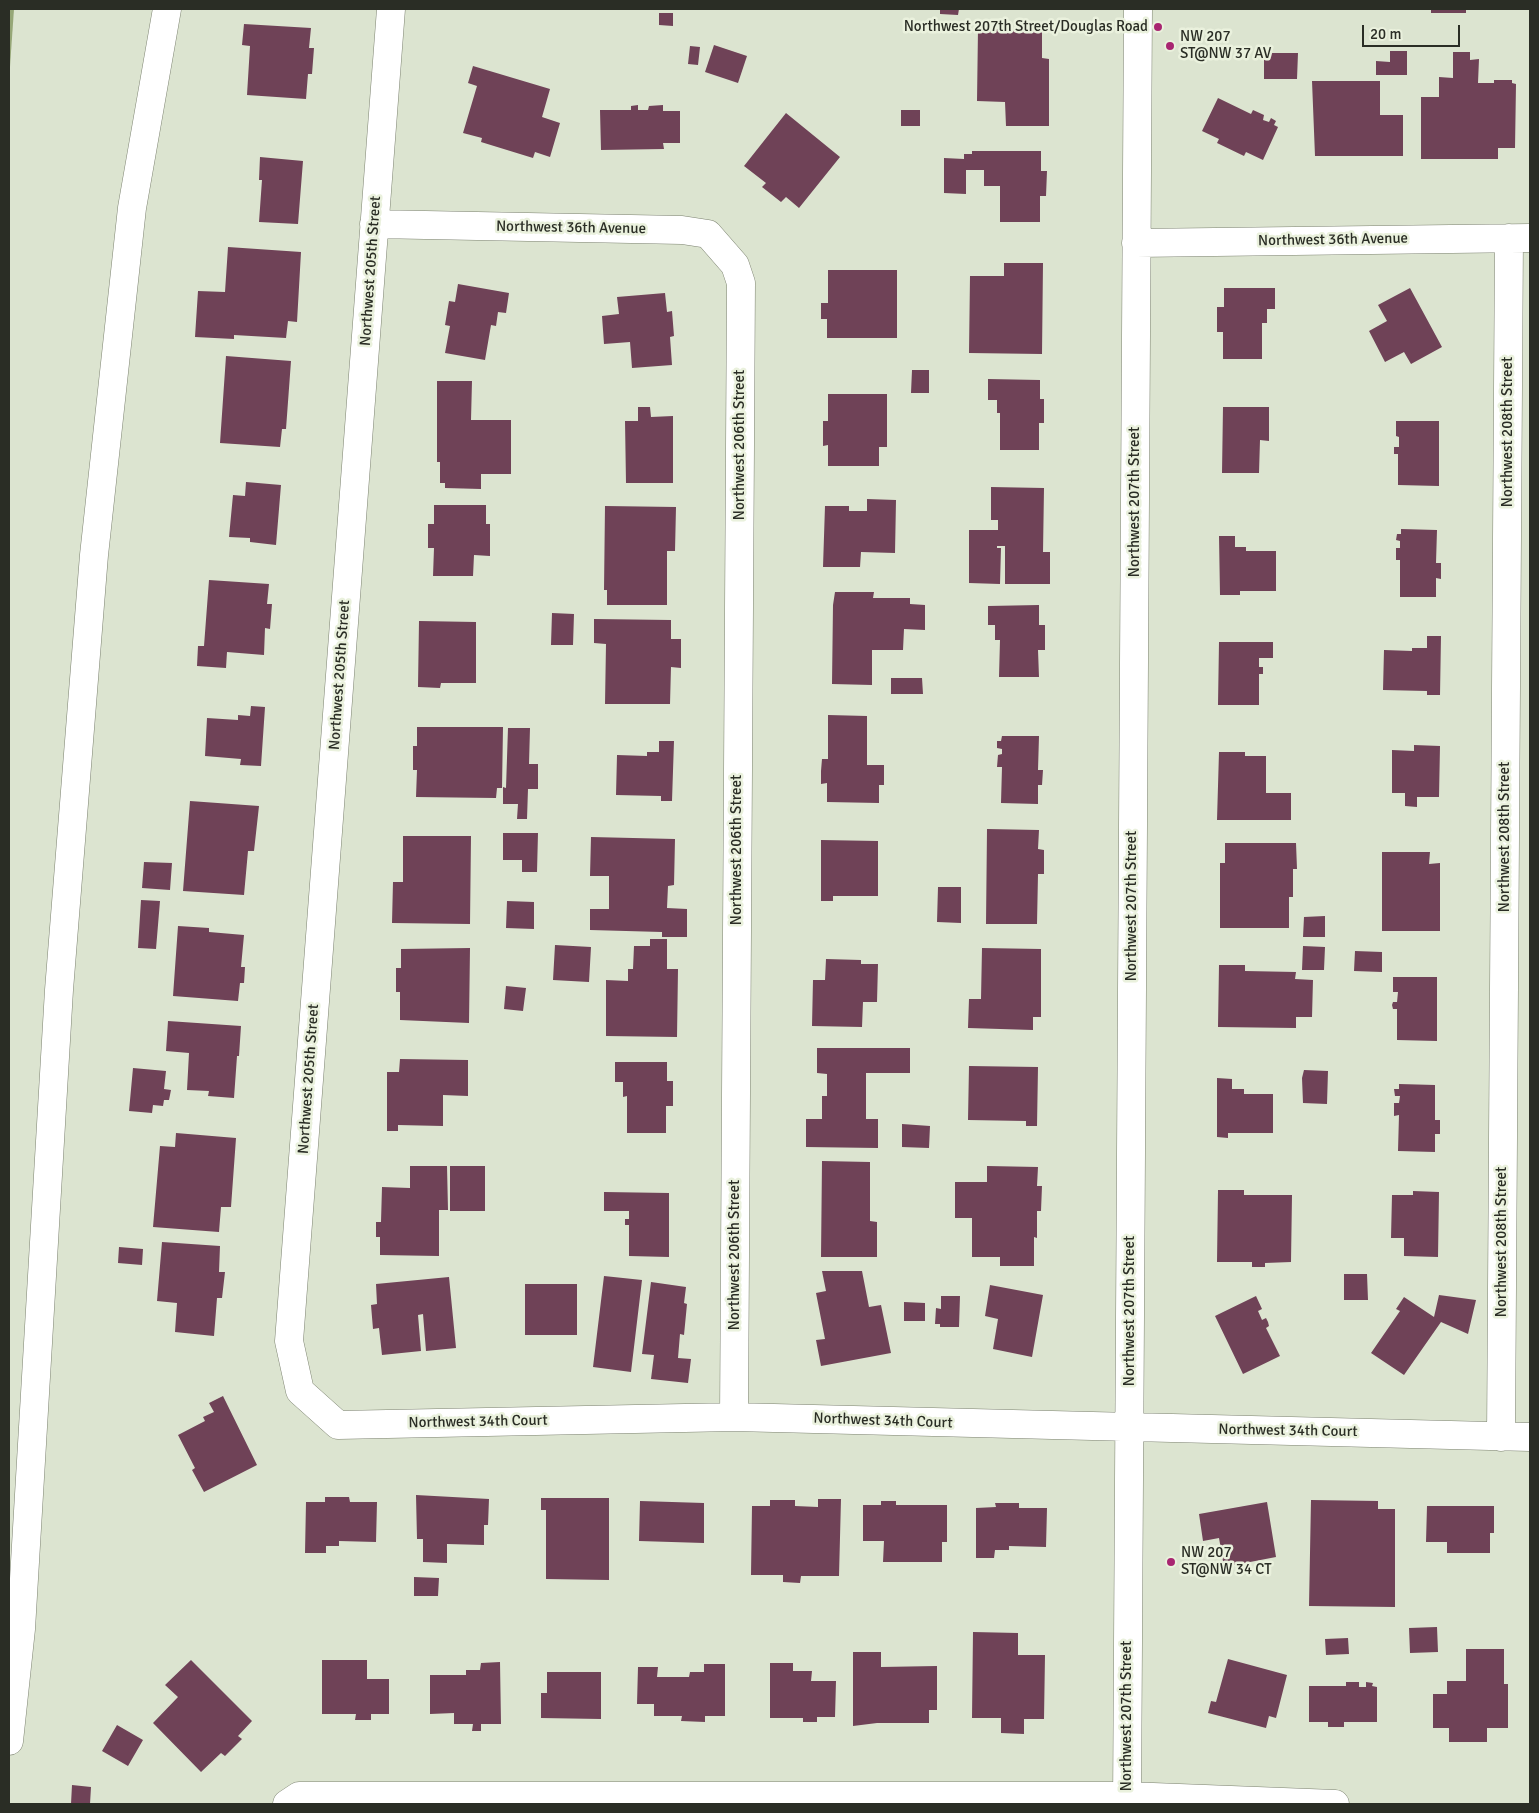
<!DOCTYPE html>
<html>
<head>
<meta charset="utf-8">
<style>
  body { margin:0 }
  #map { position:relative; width:1539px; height:1813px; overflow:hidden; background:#dce4d0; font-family:Signika,sans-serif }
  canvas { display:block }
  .frame { position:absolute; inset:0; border:10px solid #2a2d25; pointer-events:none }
  .scale { position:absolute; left:1362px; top:25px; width:98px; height:22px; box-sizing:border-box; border:2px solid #2a2d25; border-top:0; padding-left:6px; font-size:15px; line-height:18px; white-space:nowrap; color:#2a2d25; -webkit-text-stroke:4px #eaf1dd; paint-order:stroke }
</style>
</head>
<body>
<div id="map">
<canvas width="1539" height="1813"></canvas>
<div class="frame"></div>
<div class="scale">20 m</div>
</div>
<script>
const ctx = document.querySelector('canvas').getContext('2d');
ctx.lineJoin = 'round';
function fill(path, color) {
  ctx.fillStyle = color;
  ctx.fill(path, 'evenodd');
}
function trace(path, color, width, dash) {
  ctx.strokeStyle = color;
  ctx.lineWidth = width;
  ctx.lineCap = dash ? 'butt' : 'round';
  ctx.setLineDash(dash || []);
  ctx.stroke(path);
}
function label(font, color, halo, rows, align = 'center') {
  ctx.font = font + ' Signika,sans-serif';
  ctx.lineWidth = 5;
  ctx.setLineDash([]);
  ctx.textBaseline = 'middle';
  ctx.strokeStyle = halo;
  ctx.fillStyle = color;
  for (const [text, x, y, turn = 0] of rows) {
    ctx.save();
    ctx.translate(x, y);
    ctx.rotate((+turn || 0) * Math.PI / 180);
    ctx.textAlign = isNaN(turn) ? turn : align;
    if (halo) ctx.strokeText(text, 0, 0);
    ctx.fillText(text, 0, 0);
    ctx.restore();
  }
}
fill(new Path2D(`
  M9,9H14L9,81Z`), '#96a777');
fill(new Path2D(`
  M940,9H959L958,15L940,14Z
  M1431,9H1466V13H1431Z
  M659,13H673V26L659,25Z
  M244,24L311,28L309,48H314L312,74H308L306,99L247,95L250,46L242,45Z
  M978,29H1042V58L1049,59V126H1006L1005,102L977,101Z
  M714,45L747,56L738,83L705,72Z
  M690,46L700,47L698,65L688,64Z
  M1390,51H1407V75H1376V61L1390,62Z
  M1453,52H1470V60L1479,59L1478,83H1494V80H1512V83L1516,84L1515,148H1498V159H1421V97H1439V77L1453,78Z
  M1264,53H1298L1297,79H1264Z
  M473,66L550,89L542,117L560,123L550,157L535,152L533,158L481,142L482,138L463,133L477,86L468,83Z
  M1312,81H1380V115H1403V156H1315Z
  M1218,98L1251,114L1253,110L1264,115L1263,120L1269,122L1271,118L1276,121L1274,125L1278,127L1263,160L1246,152L1244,156L1217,143L1219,139L1202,131Z
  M638,105V110H648L649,106L663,105V111H680V143H663L664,149L601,150L600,110H631V106Z
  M901,110H920V126H901Z
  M786,113L840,157L799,208L786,197L781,202L762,187L766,183L744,166Z
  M972,151H1041V171H1047L1046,196H1040V222H1000V186H984V170H966V194L944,193V158L964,159V154H972Z
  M260,157L303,161L298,224L259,222L262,180H259Z
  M228,247L301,252L297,322L288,321L286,338L234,335V339L195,337L198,291L225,292Z
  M1004,263H1043L1042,354L969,353L970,276H1004Z
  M828,270H897V338H827V319H821V303H828Z
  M458,284L509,293L506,313L498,312L496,326L491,325L485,360L445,353L450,326L445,325L449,301L455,302Z
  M1224,288H1275V309H1267V323H1262V359H1223V332H1217V307H1224Z
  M1410,288L1442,347L1411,364L1404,352L1385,362L1369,331L1387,321L1378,305Z
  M665,293L667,312L672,311L674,336L670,337L672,365L632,368L630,342L604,344L602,316L619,314L617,297Z
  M226,356L291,361L286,429H282L280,447L220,443Z
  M912,370H929V393H911Z
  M988,379L1040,380V399H1044V423H1039V450H1000V413H997V400H988Z
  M437,381H472L471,420H511V474H481V489L445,488V483H440V462H437Z
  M828,394H887V447H879V466H828V445L823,446V421H828Z
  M638,407H650L651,417L673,416V483H626L625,421H638Z
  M1223,407H1269V441L1260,440L1259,473H1222Z
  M1396,421H1439V486L1398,485V454H1394V447H1399V437L1396,436Z
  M246,482L281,485L276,545L250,542V538L229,537L233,495L245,496Z
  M991,487L1044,488L1043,552H1050V584H1005V546H997V548H1001L1000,584L969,583V530H998V520H991Z
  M867,499L896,500L895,553L861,552L860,567H823L825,506H849V511H867Z
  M434,505H486V524H490V556L474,555L473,576H433L434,548H428V524H434Z
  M605,506L676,507L675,551H667V605H607V590H604Z
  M1401,529L1437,530L1436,563H1441V579L1436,578V597H1400V560H1396V548H1400V541L1396,540L1397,534H1401Z
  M1219,536H1235V547H1246V551H1276V591H1240V595H1220Z
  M209,580L269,584L267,604H272L270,629L265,628L264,655L227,652L226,668L197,666L198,646H204Z
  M835,592H874L873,598H910V604L925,605V630L904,629L903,650H872V685L832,684L833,605Z
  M1039,605V625H1045V650H1038L1039,677H999L1000,640H995V625H988V606Z
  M552,613L574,614L573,645H551Z
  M594,619L671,620V639H681V668L671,667L670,704H605L606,644L594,643Z
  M419,621L476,622V683H441L440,688L418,687Z
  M1427,636H1441L1440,695H1427V691L1383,690L1384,650L1412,651V648H1427Z
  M1219,642H1273V658H1259V667H1263V674H1259V705H1218Z
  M891,678H922L923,694H891Z
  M251,706L265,707L261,766L240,765L241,759L205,756L207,718L238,720V715L250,716Z
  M828,715L867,716V765H884V785H879V803L827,802V783L821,784V771L822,759H828Z
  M417,727H503L502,788H497L496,798L416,797L417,770H413V746H417Z
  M508,728H530L529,764H538V789H528L527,819H517L518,804H503V787L506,788Z
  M1002,736H1039L1038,770H1043L1042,785H1038V804L1001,803L1002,767H997L998,755L1002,754V749L997,748V741H1001Z
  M659,741H674L672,801H661V796L616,795L617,755L647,756V752H659Z
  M1414,745L1440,746L1439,797H1417V807L1405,806V793H1392V750L1414,751Z
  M1219,752H1245V756H1266V793H1291V820H1217Z
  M190,801L259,806L254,851H248L244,895L183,891Z
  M987,829L1039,830L1038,849L1044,850V874H1038L1037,924H986Z
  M503,833H538L537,872H522V860H503Z
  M403,836H471L470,924L392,923L393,882H403Z
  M591,837L675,839L674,885L668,886L667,908L687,909V937H662V932L590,930V909H609V876H590Z
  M821,840L878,841V896H833V901H821Z
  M1225,843H1296L1297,869H1293V897H1289V928H1220V863H1225Z
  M1382,852H1430L1429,864L1440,863V931H1382Z
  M144,862L172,863L170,890L142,888Z
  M938,887H961V923L937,922Z
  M141,900L160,901L156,949L138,948Z
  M507,901L534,902V929L506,928Z
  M1325,916V937H1303L1304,917Z
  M178,926L209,928V932L244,935L241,967H245L244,983H240L238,1001L173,996Z
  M650,939H667V969H678L677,1037L606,1036V980L628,981V969H633L634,946H650Z
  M555,945L591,947L589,982L553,980Z
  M1303,946L1325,947L1324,970H1302Z
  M470,948L469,1023L400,1020V992H396V968H401V949Z
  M982,948L1041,949V1017H1033V1030L968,1028L969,999H981Z
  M1355,951L1382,952V972L1354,971Z
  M826,959L861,960V964H878L877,1002H863L862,1027L812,1026L813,980H825Z
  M1219,965H1245V971L1296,972L1295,979L1313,980L1312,1017H1296V1028L1218,1027Z
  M1393,977H1437V1041L1397,1040V1009H1393L1392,1005L1393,1002H1397L1398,992H1393Z
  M506,986L526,988L523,1011L504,1009Z
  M168,1021L241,1026L239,1056H237L234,1098L208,1096L209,1091L187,1090L189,1053L166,1051Z
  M817,1048H910V1073H866V1119H878V1148L806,1147V1119H822V1096H827V1074L817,1073Z
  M400,1059L468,1060V1096L443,1095V1126L398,1125V1131H387V1072H399Z
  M615,1062H667V1081H673V1106H666V1133H627V1096L623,1097V1082H615Z
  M969,1066L1038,1067L1037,1126H1026V1121L968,1120Z
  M133,1068L166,1071L164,1089L171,1090L169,1100H164L163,1106L153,1105L152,1113L129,1111Z
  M1304,1070L1328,1071L1327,1104L1303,1103L1302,1078Z
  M1217,1078L1232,1079V1089H1244V1094H1273V1133H1228V1138L1217,1137Z
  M1399,1084L1435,1085V1120H1440V1134H1435V1152L1398,1151L1399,1115L1394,1116V1103H1399L1400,1096H1395L1394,1089H1399Z
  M902,1124L930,1126L929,1148L902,1147Z
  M176,1133L236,1138L231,1207H221L219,1232L153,1227L160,1146L175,1147Z
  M822,1161L870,1162V1221L877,1222V1257H821Z
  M410,1166H447L448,1210H439V1256L380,1255V1237H376V1222H381L382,1187L410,1188Z
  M450,1166H485V1211H450Z
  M987,1166L1038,1167L1037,1186H1042L1041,1211H1037V1238L1034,1237V1266H1000V1257H972V1218H955V1182H987Z
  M1218,1190H1244V1195H1292L1291,1262L1265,1263V1267H1252V1262H1217Z
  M1413,1191L1439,1192L1438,1257L1404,1256V1238H1391L1392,1195H1413Z
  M604,1192L669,1193V1257L629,1256V1225H625V1219H629V1211H604Z
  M162,1242L220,1246L219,1272H225L222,1298H217L214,1336L175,1332L177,1303L157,1301Z
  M119,1247L143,1249L142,1265L118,1263Z
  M822,1271H862L869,1307L881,1305L891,1353L821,1366L816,1340L825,1339L816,1293L826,1291Z
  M1344,1274H1367L1368,1300H1344Z
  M604,1276L642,1280L631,1372L593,1367Z
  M449,1277L456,1348L426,1351L423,1314L418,1315L421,1351L382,1355L379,1328L373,1329L371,1305L377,1304L376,1284Z
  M651,1282L686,1287L684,1303L687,1304L684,1335L680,1334L678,1358L691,1359L688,1383L651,1379L654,1355L642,1354Z
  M525,1284H577V1335H525Z
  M990,1285L1043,1295L1032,1357L993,1349L998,1319L985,1316Z
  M1439,1295L1476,1300L1468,1334L1441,1322L1404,1375L1371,1353L1400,1311L1396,1309L1404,1297L1434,1317Z
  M941,1296H960L959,1327H940V1324H935L936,1308L941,1309Z
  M1256,1296L1262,1309L1258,1311L1262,1320L1266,1318L1268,1322L1269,1326L1266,1328L1280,1356L1243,1374L1215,1316Z
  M904,1302L925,1303V1321H904Z
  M223,1396L257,1465L204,1492L192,1470L195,1468L178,1435L205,1421L203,1417L214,1412L209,1403Z
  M416,1495L489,1499L488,1525H484V1545L447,1544V1563L423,1562V1539H417Z
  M325,1497H349L350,1502H377L376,1542L339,1541V1546H326V1553H305L306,1502H325Z
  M541,1498H609V1580L546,1579V1510H541Z
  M818,1499H841L839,1576H801L800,1583L783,1582V1575H751L752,1506H770V1500H795V1506L818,1507Z
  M1311,1500L1378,1501V1509H1395V1607L1309,1606Z
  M640,1501L704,1503V1543L639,1541Z
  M881,1501H896V1505H947V1542H942V1562H883L884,1541H863V1505H881Z
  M1267,1502L1276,1557L1224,1567L1219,1538L1203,1541L1199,1514Z
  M995,1503H1019V1508H1047L1046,1547L1009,1546V1550H995L994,1558H976V1508L996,1507Z
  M1427,1506H1494V1533H1490V1553H1447V1542H1426Z
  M414,1577L439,1578L438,1596H414Z
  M1437,1627L1438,1652L1410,1653L1409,1628Z
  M973,1632L1018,1633V1655H1045L1044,1719H1024V1734L1001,1733V1718H972Z
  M1348,1638L1349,1654L1326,1655L1325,1639Z
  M1466,1649H1504V1684H1508V1728H1487V1742H1449V1728H1433V1694H1447V1681H1466Z
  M853,1652H881V1667L937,1666V1710H929V1723H877L853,1726Z
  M1228,1659L1287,1675L1276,1718L1269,1716L1266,1728L1208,1713L1211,1701L1216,1702Z
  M191,1660L252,1721L238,1736L242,1739L225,1756L221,1753L201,1772L153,1723L178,1697L165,1685Z
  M322,1660H367V1679H389V1714H371V1720H355L356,1714H322Z
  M500,1662L501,1724H481V1731H472L473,1724H454V1713L430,1714V1675H466V1670H480L481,1663Z
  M770,1663H793V1671H812L811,1681H836L835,1717H817V1722H803V1718H770Z
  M704,1664H725V1716H705V1722L681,1721L682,1716H654V1704H637L638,1667H658L657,1677H689L690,1672H704Z
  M547,1672H601V1719L541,1718V1693H547Z
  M1346,1682H1359V1687H1366V1682L1373,1683L1372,1686L1377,1687V1722H1344V1727H1328V1722H1309V1686H1346Z
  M117,1725L143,1740L128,1766L102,1751Z
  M72,1785L91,1787L90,1804H71Z`), '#6f4257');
const minor = new Path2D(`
  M391,9L289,1341L300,1391L338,1425L734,1417L1530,1437
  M374,224L682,230L708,234L735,265L741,283L734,1417
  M1136,243L1530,238
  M1501,1437L1509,238
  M9,1741L21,1629L59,990L94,555L132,208L167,9
  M287,1804L299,1796H1127L1335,1804
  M1127,1804L1138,9`);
trace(minor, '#7c8270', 29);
trace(minor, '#fff', 28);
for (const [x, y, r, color] of [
  [1158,27,5,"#a82571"],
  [1170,46,5,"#a82571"],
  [1171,1562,5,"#a82571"]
]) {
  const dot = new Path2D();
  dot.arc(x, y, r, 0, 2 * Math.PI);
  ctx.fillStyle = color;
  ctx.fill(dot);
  trace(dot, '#eaf1dd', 2);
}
label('15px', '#2a2d25', '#eaf1dd', [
  ["Northwest 207th Street/Douglas Road",1148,27,"right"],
  ["NW 207",1180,37],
  ["ST@NW 37 AV",1180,54],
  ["NW 207",1181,1553],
  ["ST@NW 34 CT",1181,1570]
], 'left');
label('15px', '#2a2d25', '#eaf1dd', [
  ["Northwest 36th Avenue",571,228,1],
  ["Northwest 36th Avenue",1333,240,-1],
  ["Northwest 205th Street",371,271,-86],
  ["Northwest 208th Street",1508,432,-90],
  ["Northwest 206th Street",740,445,-90],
  ["Northwest 207th Street",1135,502,-90],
  ["Northwest 205th Street",340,675,-86],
  ["Northwest 208th Street",1505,837,-90],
  ["Northwest 206th Street",737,850,-90],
  ["Northwest 207th Street",1132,906,-90],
  ["Northwest 205th Street",309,1079,-86],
  ["Northwest 208th Street",1502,1242,-90],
  ["Northwest 206th Street",735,1255,-90],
  ["Northwest 207th Street",1130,1311,-90],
  ["Northwest 34th Court",883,1421,2],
  ["Northwest 34th Court",478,1422,-1],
  ["Northwest 34th Court",1288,1431,1],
  ["Northwest 207th Street",1127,1716,-90]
]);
</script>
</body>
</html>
